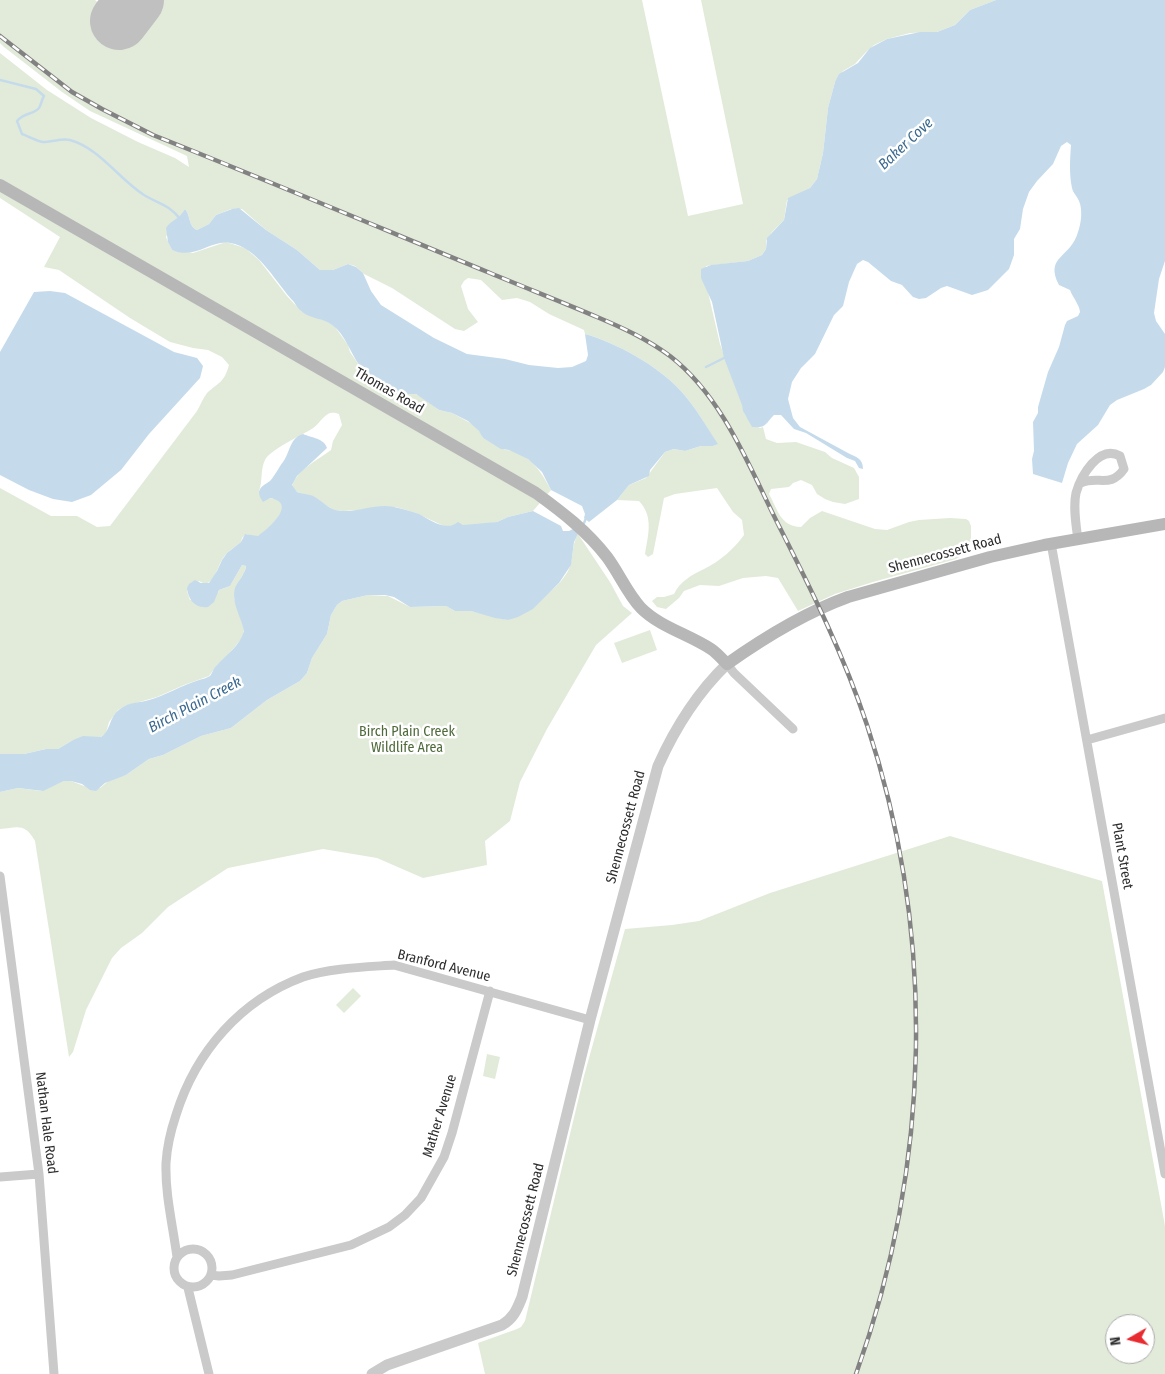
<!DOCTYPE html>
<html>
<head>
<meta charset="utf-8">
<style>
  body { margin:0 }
  #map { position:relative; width:1165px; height:1374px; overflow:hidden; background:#fff; font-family:"Fira Sans Condensed",sans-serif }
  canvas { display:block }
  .north { position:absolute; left:1105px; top:1314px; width:50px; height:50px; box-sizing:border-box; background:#fff; border:1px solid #ababab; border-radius:50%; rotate:262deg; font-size:14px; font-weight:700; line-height:20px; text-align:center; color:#2d2d2d }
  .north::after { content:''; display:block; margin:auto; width:18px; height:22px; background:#e82b30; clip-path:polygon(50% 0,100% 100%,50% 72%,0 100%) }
</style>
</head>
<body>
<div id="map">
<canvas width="1165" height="1374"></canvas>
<div class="north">N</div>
</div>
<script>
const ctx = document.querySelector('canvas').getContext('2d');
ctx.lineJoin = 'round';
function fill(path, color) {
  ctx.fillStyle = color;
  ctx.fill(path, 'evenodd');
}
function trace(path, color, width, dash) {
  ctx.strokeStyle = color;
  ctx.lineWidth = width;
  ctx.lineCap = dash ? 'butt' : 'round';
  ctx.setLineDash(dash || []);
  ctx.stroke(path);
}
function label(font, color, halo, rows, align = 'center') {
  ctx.font = font + ' "Fira Sans Condensed",sans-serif';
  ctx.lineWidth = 5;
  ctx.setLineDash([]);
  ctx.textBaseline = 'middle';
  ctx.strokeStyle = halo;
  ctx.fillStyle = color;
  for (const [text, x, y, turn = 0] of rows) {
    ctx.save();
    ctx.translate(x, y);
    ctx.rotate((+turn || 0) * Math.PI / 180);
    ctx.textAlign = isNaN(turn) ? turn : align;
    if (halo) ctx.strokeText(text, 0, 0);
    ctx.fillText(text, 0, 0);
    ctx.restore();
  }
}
fill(new Path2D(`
  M0,0H95L134,32L159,0H642L688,216L743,204L701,0H996L970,10L955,25L937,32L910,33L887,39L874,45L866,52L855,64L843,71L835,82L828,108L823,153L817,179L810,188L787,200L784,220L772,232L766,241V249L762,255L748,261L706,266L708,292L720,344L743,406C742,416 752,422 760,428L763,427L766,439L777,443L796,442L825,452L832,458L854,468L859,477V499L845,504L833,502L825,499L817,494L812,485L801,480L793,483L789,487L771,489L769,494C778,510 780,526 801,527L810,518L822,511L875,529L887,530L909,522L919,520L950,518L966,519L969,521L971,526V541L962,555L956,559L873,582L835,594L798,611L778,578L766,576L743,578L719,586L700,585L684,591L679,598L666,609L657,607L652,601L657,597H664L674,594C680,581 692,575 704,569C719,562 734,549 744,535L742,520L733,512L717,488L675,494L664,498L653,554L648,557L645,554C648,535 654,517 639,501L617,500L629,485L646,478L665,452L674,449L685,451L701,446H713L717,444C706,426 695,406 680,390C658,366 617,343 585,334L584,330L549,314L530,302L517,298L502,300L481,280L468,278L464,281L461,286L468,309L478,322L464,331L455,329L392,288L364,274L355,266L348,264L333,270H320L297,250L266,230L242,209H231L216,215L209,224L197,230C188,226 191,216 185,209L181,217L174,221L166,237L172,250L193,253L226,242L245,248L259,260L287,296L301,311L328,322L335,327L348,345L350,352L359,365L381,386L387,390H394L404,394L413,393L420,396L439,410L452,413L474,425L481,433L483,438L505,450C528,450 542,473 551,490L533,511L508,517L497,522L482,525H454L446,527L416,513L396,507H378L361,510L343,511L333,510L314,497L297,492L292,486C298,469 318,460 331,450L333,441L342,425L339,414C335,413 332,412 328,414C321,418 317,427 310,430C300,436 270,450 265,460C260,470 263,481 259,491C262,493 266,497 269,498C274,499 281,499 283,505C285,513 265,533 258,536C254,537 250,535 246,534L242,538L241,542C235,547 228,551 223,558C217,567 216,581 205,584L199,581L187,591L190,600L218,593L219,590L230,586L242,565L246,566L244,573L237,584L234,598L244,629L243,637L227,656L217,665L209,676L184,685L157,697L125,706L118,710L109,722L106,733L101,737L73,740L58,749H46L24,754H0V488L51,516H77L97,527L110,526L197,411C200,406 203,398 207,393C219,382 224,383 229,365L222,357L208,350L193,348L170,342L130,318L59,270L44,267L60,237L0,198V53L47,90L91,118L138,142L175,158L189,167L187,156L90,111L62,92L4,47L0,43Z
  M578,534L610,582L623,606L632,613L596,645L547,729L520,782L510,821L485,841L487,865L423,878L377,858L323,849L228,868L168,907L142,933L121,948L112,958L86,1010L73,1052L69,1057L35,841C25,823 18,827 0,829V792L18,788L41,791L64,781H71L84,786L100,788L111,779L126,775L149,759L163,755L201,736L231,728L267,700L300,681L307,673L312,658L327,634L331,615L337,605L342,601L368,595L388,596L410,607L446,606L455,611H471L508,620C528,606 556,593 568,571C574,560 571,545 578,534Z
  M650,630L657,650L622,663L614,643Z
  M950,836L1102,881L1165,1226V1374H485L478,1343L517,1329L521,1327L525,1321L584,1076L625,929L672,925L699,921L770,893ZM1115,1324H1145V1354H1115Z
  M353,988L361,996L344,1013L336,1005Z
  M487,1054L500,1057L495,1079L483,1076Z`), '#e2ebda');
fill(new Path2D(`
  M996,0H1165V261L1159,279L1154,313L1156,321L1165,334V367L1163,372L1151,385L1144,389L1117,400L1110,405L1098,425L1077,444L1068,463L1062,483L1033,474L1032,459L1034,451L1033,422L1038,413V407L1048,372L1059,347L1065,325L1067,321L1078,316L1080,312C1079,304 1073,298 1070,290L1059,285C1044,256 1071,258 1078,232C1081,224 1083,210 1079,201C1077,196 1073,193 1072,188C1069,173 1070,160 1071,145L1067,142L1061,146L1053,164L1037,181L1029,192L1023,209L1020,229L1014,239V255L1009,269L988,290L972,295L947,286L941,288L926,298L919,299L913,297L902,285L891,281L868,262L863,260L857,264L849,282L843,306L834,315L815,354L801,368L792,382L788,399L793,418L800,427L848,453C856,457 863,458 863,469L859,468L855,461L847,458L806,433L794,429L781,415H774C765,424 767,428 752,427L743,411L742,405L724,358L712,302L701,278V269L711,265L748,261L762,255L766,249L767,238L784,220L788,198L810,188L817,179L823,153L828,108L835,82L839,74L858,63L870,48L887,39L920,32H937L955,25L970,10Z
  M239,208L266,230L297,250L320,270H333L348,264L356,267L363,273L371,291L381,305L434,338L467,354L505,359L529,365L558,368L572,367L586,361L588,355L585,334C617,343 658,366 680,390C695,406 706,426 718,444L713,446H701L685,451L674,449L665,452L650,470L649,476L629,485L617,500L589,522L584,518L585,514L582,506L551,490L542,472L528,459L509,450L501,449L483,438L479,431L468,421L452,413L439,410L416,394H402L394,390L388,392C380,382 368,376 360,366C350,353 346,335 332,325C324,318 309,319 301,311C298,309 296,305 294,302C276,283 261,252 235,244C212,236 197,261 172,250L168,242L166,228C172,219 179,220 185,209C191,216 188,226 197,230L209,224L216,215L232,209Z
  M50,291L65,293L174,352L197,358L203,366L200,378L149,434L121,470L91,495L72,502L53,499L29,490L0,475V352L34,292Z
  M303,434C312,438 324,438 327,448L297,476L292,485L297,492C303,494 310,494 315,497C322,501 328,508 335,510C352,514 368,506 385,506C394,506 411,511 419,514C431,520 445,532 458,522L463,525L497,522L508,517L533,511L561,526L563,531H569L573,529L578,534L574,542L571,565L559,583L533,609L518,617L508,620L495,618L471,611H455L446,606L410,607L394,597L385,595H368L342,601L337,605L331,615L327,634L312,658L307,673L300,681L267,700L231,728L201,736L163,755L149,759L126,775L105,783L96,791L90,790L82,784L71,781H64L43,791L18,788L0,792V754H24L46,749H58L73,740L83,736L101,737C111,731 109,716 120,709C129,702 139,703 149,700C164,696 182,685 199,680C202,679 207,678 210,676C212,674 213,669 216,666C226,655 240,646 244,631C241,616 231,603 235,588C238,580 245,575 246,566L242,565L230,586L219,590L214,602L208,607C195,609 188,599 187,588L189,584L195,580L201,583H209L217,571L222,560L227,553L241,542L245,534L258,536C269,528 298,503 270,498L263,502C261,499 259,496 259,492C260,486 266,484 270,481C274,477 279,467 283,462C290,453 290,437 303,434Z`), '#c5dbeb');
trace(new Path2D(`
  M0,80L36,89L44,96C42,99 41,105 39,108C33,115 25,112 17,121L22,134C28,136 36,141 43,142C52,142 62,138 70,140C99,148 119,179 144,195C159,204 170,205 181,220
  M706,367L724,358
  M584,523L587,516`), '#c5dbeb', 2.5);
trace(new Path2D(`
  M119,21L135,0`), '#c0c0c0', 58);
trace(new Path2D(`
  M1078,540C1076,525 1073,507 1076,493C1081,476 1099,444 1120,456L1124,469C1110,489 1098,475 1081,483
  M1051,543L1165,1174
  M727,664L734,673L793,729
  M1087,740L1165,718
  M0,876L39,1174L54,1374
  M0,1177L39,1174
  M174 1268a19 19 0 1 1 38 0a19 19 0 1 1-38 0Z
  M177,1257C173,1226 165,1195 166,1163C167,1146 171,1130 176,1115C196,1051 241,1000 303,977C329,968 366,967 394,965L590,1020
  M211,1275L219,1276L232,1275L351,1245L389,1227L405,1215L421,1198L444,1157L452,1133L490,991
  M188,1288L209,1374`), '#cacaca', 9);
trace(new Path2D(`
  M372,1374L387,1365L502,1325C514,1318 517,1309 522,1297L590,1020L658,766C675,728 698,692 727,664`), '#cacaca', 11);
trace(new Path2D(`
  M0,185L536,493C562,512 587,531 607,557C619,573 627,593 641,608C660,627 688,634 711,649C717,653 722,659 727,664C765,637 804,613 848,597L990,557L1044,545L1165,524`), '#b7b7b7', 12);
const rail = new Path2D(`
  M0,36L72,92L102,109L153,135C266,180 378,227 490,273C526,288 562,302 597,317C623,328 647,339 670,356C724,398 750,469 780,528C813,593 844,656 867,725C937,936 931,1165 856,1374`);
trace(rail, '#828282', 4.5);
trace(rail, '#fff', 2.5, [8]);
label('14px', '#2d2d2d', '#fff', [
  ["Thomas Road",389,391,30],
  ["Shennecossett Road",945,554,-15],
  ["Shennecossett Road",626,827,-75],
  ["Plant Street",1122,856,80],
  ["Branford Avenue",444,966,14],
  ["Mather Avenue",440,1116,-73],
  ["Nathan Hale Road",46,1123,83],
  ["Shennecossett Road",526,1220,-76]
]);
label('14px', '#4e693a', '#fff', [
  ["Birch Plain Creek",407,732],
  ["Wildlife Area",407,748]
]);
label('italic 15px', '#3a6a90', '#fff', [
  ["Baker Cove",906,144,-43],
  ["Birch Plain Creek",195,705,-28]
]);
</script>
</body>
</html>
